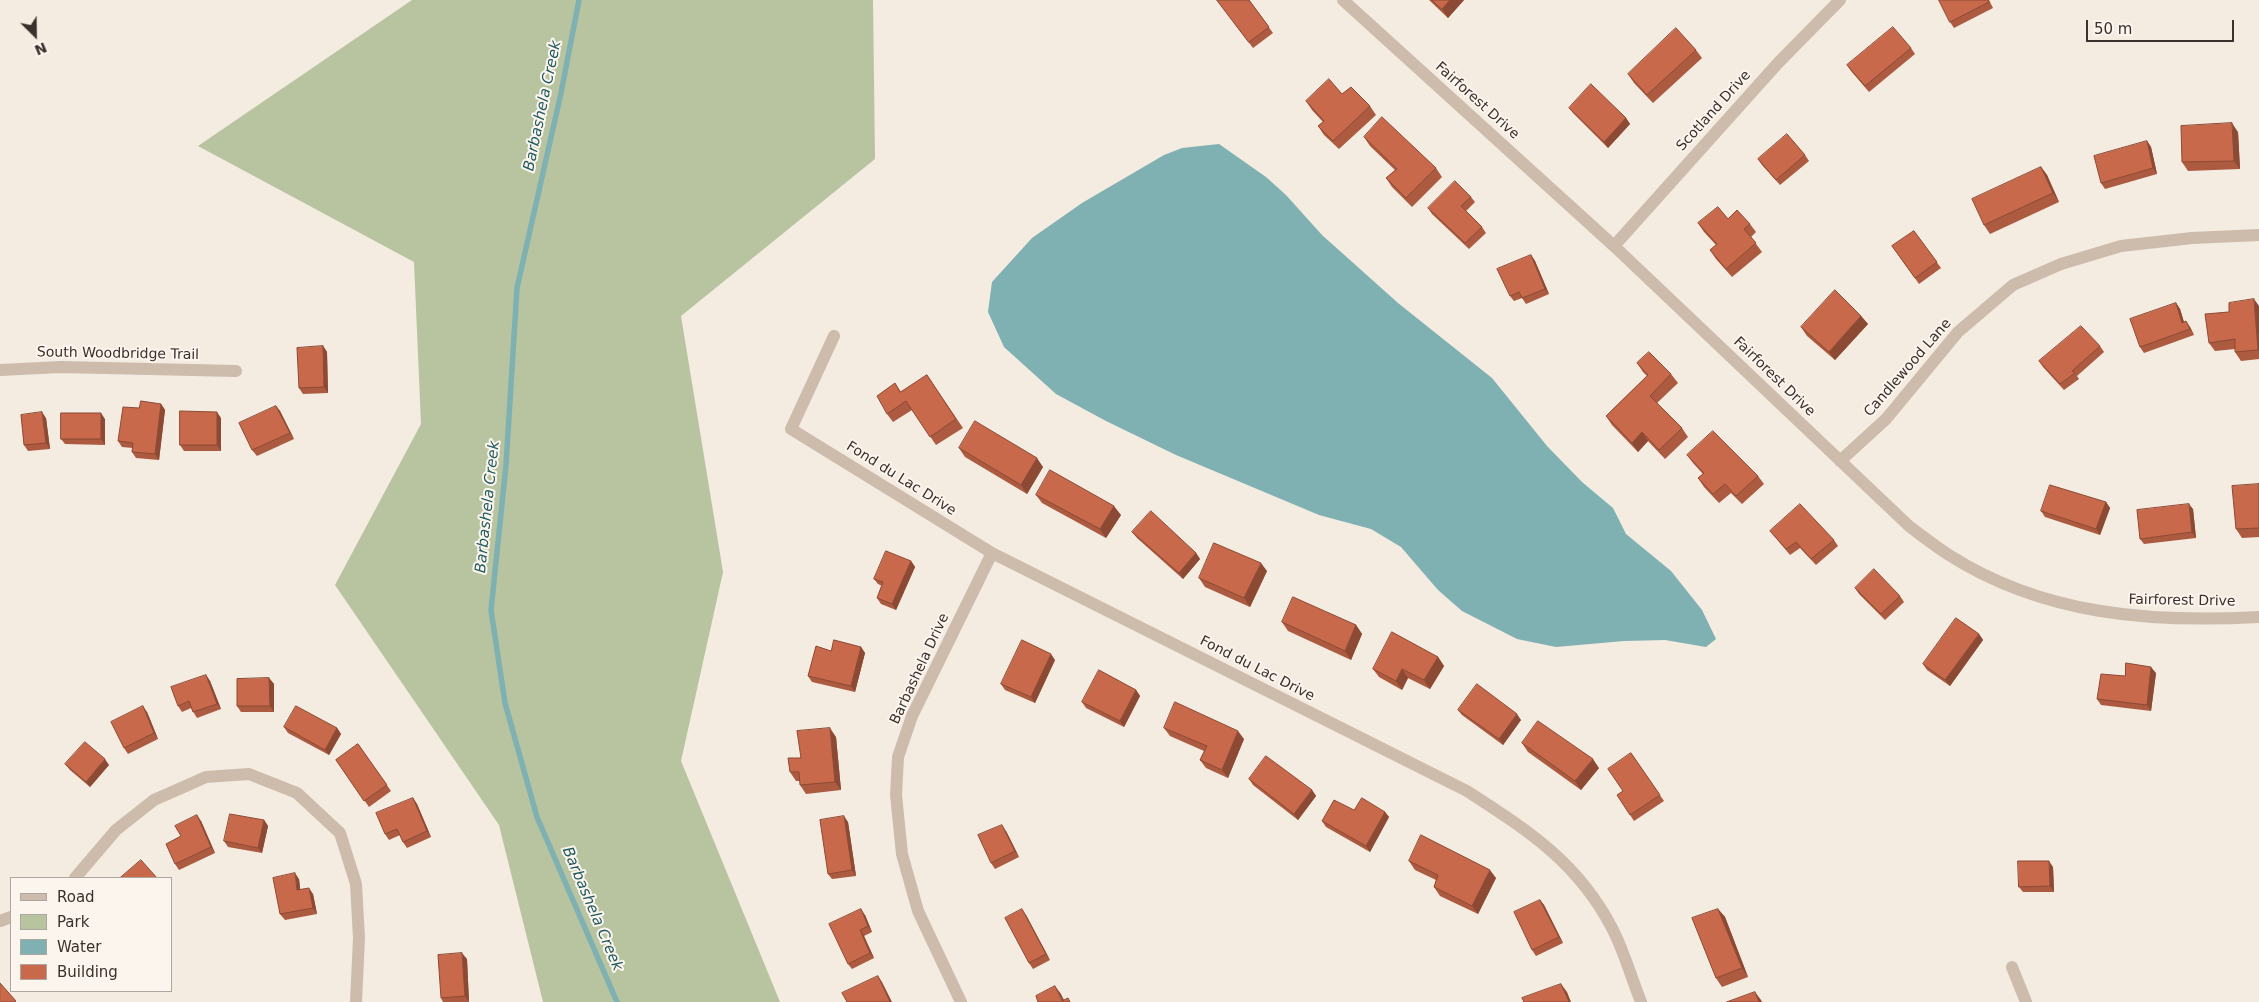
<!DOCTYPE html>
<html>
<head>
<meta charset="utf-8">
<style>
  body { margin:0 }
  #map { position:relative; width:2259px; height:1002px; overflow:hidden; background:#f4ebe1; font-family:"DejaVu Sans",sans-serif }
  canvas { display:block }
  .legend { position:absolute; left:10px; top:877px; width:162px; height:115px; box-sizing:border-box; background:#fbf5ee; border:1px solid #aea6a0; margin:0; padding:6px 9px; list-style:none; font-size:15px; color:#3b302b }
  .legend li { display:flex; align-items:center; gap:10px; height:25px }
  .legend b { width:25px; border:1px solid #aea6a0 }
  .north { position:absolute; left:10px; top:10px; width:50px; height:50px; -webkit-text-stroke:4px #fbf5ee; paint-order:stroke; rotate:157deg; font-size:14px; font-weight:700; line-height:20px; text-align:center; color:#3b302b }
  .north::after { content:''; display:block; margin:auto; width:18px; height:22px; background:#3b302b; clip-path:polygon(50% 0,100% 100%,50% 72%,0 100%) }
  .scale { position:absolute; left:2086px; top:20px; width:148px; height:22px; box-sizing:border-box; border:2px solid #3b302b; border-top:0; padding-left:6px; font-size:15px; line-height:18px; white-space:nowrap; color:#3b302b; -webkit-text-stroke:4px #fbf5ee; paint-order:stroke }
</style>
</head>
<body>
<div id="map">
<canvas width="2259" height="1002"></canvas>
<ul class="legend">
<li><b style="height:6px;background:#cdbbac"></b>Road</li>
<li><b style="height:14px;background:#b8c4a0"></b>Park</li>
<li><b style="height:14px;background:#7fb0b2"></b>Water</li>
<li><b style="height:14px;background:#c8694b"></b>Building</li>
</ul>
<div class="north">N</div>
<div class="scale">50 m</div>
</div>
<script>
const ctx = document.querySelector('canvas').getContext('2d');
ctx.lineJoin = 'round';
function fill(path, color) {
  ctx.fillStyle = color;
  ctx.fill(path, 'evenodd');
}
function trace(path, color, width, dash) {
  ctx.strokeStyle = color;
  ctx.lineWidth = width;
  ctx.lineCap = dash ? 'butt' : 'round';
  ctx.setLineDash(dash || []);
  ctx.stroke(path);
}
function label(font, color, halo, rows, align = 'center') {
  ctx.font = font + ' "DejaVu Sans",sans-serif';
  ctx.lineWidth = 4;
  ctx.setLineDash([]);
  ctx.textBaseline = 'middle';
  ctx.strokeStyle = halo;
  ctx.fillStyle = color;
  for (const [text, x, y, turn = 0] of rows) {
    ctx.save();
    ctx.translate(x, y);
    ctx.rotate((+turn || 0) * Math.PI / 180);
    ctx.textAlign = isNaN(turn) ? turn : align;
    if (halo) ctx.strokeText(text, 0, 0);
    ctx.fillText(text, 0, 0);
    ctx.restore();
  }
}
fill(new Path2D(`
  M412,0H873L875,159L681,316L723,572L681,761L780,1002H543L499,825L335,585L421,424L414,262L198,146Z`), '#b8c4a0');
fill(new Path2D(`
  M1219,144L1266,177L1286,195L1322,235L1398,303L1492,378L1547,446L1582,482L1613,508L1626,534L1671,571L1702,610L1716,639L1706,647L1665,640L1624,641L1556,647L1517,639L1462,611L1438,590L1401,547L1371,529L1319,515L1176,455L1106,421L1056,394L1004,347L988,312L992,282L1032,238L1082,203L1164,155L1182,148Z`), '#7fb0b2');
trace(new Path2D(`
  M579,0L561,93L517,288L506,465L491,610L505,703L537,817L617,1002`), '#7fb0b2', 5.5);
trace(new Path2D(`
  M1343,0L1614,246L1909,526C1922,536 1935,546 1949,555C2043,615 2151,623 2259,617
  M1614,246L1778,63L1840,0
  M834,336L791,429L992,553L1467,791C1527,830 1577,861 1612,928C1624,951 1631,977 1641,1002
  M0,370L61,367L236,371
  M1840,461L1886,419L1958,332L2013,285L2061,264L2121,246L2192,238L2259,235
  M75,878L116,830L154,800L206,777L249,774L297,793L340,833L356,884L359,938L356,1002
  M0,921L11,917
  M2012,967L2026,1002
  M961,1002L918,911L902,854L896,795L898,757L912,716L992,553`), '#cdbbac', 12);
fill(new Path2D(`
  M1217,0H1249L1273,33L1253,48Z
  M1429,0H1464L1448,18Z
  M1939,0H1989L1993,8L1954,28L1950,22Z
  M1911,48L1915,54L1869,92L1851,71L1847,65Z
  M1696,50L1702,58L1653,103L1634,83L1628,74Z
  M1342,94L1370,106L1376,115L1339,149L1324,135L1318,126L1323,122L1312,110L1306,101Z
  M1569,108L1626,118L1630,124L1608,148L1573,113Z
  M2238,132L2240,169L2188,171L2182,162Z
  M1364,137L1436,168L1442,177L1412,207L1392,187L1386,178L1395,170L1370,146Z
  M2147,141L2151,147L2157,174L2105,189L2101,183Z
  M1805,155L1809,161L1780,185L1762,165L1758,159Z
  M2041,167L2047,175L2059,202L1990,234L1984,225Z
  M1471,197L1475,202L1466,211L1482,227L1486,233L1469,249L1432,214L1428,208Z
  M1728,219L1750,224L1756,232L1751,237L1762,252L1732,277L1716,259L1710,250L1716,245L1704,232L1698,223Z
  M1914,231L1941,268L1919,284L1892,246Z
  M1531,255L1535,261L1549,294L1526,304L1522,298L1514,301L1510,296Z
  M2176,303L2180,309L2184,322L2190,327L2194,335L2144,353L2140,347Z
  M2259,306V359L2241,361L2235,352V349L2215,351L2209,343L2229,312Z
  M1861,316L1868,324L1835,360L1807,336L1801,327Z
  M323,346L327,352L328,393L303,394L299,388Z
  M2100,346L2104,352L2077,376L2079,379L2064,390L2043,367L2039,361Z
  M1637,363L1671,374L1678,383L1657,403L1682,428L1688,437L1665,459L1648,441L1638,452L1612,425L1606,416L1647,376L1643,372Z
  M927,375L963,428L936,445L912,410L893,422L887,414L895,383L901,392Z
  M161,404L165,410L159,460L136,458L132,452L133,448L122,447L118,441L139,408Z
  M276,406L280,411L294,439L257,456L252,450Z
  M46,418L50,449L28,451L24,445Z
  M221,418V451H184L180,445Z
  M105,419V445L65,444L61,439Z
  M959,448L1043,467L1027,494L965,457Z
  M1687,455L1758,476L1764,484L1742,504L1731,493L1719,503L1704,487L1698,478L1703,474L1693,463Z
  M2259,484V537L2242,538L2236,529Z
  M1036,495L1121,515L1106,538L1042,503Z
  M2106,502L2110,508L2100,535L2045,517L2041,511Z
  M2193,509L2196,538L2144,544L2140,539Z
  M1770,531L1834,540L1838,546L1816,565L1800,548L1790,555Z
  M1132,532L1196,553L1200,559L1183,579L1137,538Z
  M911,561L915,567L896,610L881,604L877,598L882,586L878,584L874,579Z
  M1267,571L1250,607L1205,587L1199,578Z
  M1855,588L1900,596L1904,602L1885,620L1859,594Z
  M1282,622L1356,625L1362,634L1351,660L1288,631Z
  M1979,634L1983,640L1950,686L1927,670L1923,664Z
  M861,647L865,653L855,692L812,682L808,676L831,651Z
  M1438,657L1444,666L1430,689L1408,678L1402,690L1379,677L1373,669Z
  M1055,660L1035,703L1005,690L1001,684Z
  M2156,673L2151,711L2101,705L2097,699L2125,676Z
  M206,675L210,681L221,709L197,718L191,708L182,712L178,706Z
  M269,678L274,684V712H241L237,706Z
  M1136,690L1140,696L1124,727L1086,708L1082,702Z
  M1458,710L1521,720L1503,745L1462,715Z
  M147,712L158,739L128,754L124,748Z
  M284,727L337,728L341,734L329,755L288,733Z
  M1164,728L1244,739L1228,778L1206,768L1200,760L1204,751L1170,736Z
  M836,737L841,790L806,794L800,785V781H796L790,772L801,758Z
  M1522,743L1599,768L1581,790L1528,752Z
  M358,744L391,791L369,807L336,760Z
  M1631,753L1664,801L1634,821L1617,795L1623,791Z
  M65,764L109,765L90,787L70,770Z
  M1249,779L1312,790L1316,796L1298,820L1253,785Z
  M413,798L417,804L431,837L407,848L403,842L400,835L389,840L385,834Z
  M1354,810L1385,812L1389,817L1370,852L1326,827L1322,821Z
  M264,820L268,826L262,853L228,847L224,841Z
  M201,821L215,853L179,870L175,864L181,836Z
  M848,822L856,876L832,879L828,874Z
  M1006,831L1019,857L995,869L991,863Z
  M1409,861L1496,878L1478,914L1440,896L1434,887L1436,880L1415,870Z
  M2053,867L2054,892H2023L2019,887Z
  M299,879L300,889L313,894L317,914L285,920L280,914Z
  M1540,900L1544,905L1563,943L1536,956L1532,950Z
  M1718,909L1725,917L1748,977L1722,987L1716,978Z
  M865,915L872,932L864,936L874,958L852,969L848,964Z
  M1026,915L1050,960L1033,969L1029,963Z
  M467,959L469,1002H443L441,998Z`), '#ac5a40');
fill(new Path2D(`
  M1450,0H1464L1448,18L1442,9Z
  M1626,118L1630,124L1608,148L1604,142Z
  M2232,123L2238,132L2240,169L2234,161Z
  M2147,141L2151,147L2157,174L2153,168Z
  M2041,167L2047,175L2059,202L2053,193Z
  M1531,255L1535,261L1549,294L1545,289Z
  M2254,299L2259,306V351L2258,350Z
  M2176,303L2180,309L2186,329L2182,323Z
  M1861,316L1868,324L1835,360L1829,352Z
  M2186,321L2190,327L2194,335L2190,329Z
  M323,346L327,352L328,393L324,387Z
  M161,404L165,410L159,460L155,454Z
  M276,406L280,411L294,439L290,433Z
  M42,412L46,418L50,449L46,443Z
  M217,412L221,418V451L217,445Z
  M101,413L105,419V445L101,439Z
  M1642,432L1648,441L1638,452L1632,443Z
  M1037,458L1043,467L1027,494L1021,485Z
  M2106,502L2110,508L2100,535L2096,529Z
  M2189,504L2193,509L2196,538L2192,532Z
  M1114,506L1121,515L1106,538L1100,529Z
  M1196,553L1200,559L1183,579L1179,573Z
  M911,561L915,567L896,610L892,604Z
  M1261,563L1267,571L1250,607L1244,598Z
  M1356,625L1362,634L1351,660L1345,651Z
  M1979,634L1983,640L1950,686L1945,680Z
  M861,647L865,653L855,692L851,686Z
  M1051,654L1055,660L1035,703L1031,697Z
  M1438,657L1444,666L1430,689L1424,680Z
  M2151,667L2156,673L2151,711L2147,705Z
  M1402,669L1408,678L1402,690L1396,681Z
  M206,675L210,681L221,709L217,704Z
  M269,678L274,684V712L270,706Z
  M1136,690L1140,696L1124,727L1120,721Z
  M143,706L147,712L158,739L154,733Z
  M1517,714L1521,720L1503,745L1499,739Z
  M337,728L341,734L329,755L325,750Z
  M830,728L836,737L841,790L835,782Z
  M1238,731L1244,739L1228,778L1222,770Z
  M105,759L109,765L90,787L86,782Z
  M1593,759L1599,768L1581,790L1575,781Z
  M1312,790L1316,796L1298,820L1294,814Z
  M413,798L417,804L431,837L427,831Z
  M1385,812L1389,817L1370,852L1366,846Z
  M197,815L201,821L215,853L211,847Z
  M844,816L848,822L856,876L852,870Z
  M264,820L268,826L262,853L258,848Z
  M1002,825L1006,831L1019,857L1015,851Z
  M2049,861L2053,867L2054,892L2050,886Z
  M1490,870L1496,878L1478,914L1472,906Z
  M295,873L299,879L301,896L297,890Z
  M309,888L313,894L317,914L313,908Z
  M1540,900L1544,905L1563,943L1559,937Z
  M861,909L865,915L872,932L868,926Z
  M1022,909L1026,915L1050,960L1046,954Z
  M1718,909L1725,917L1748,977L1742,968Z
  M860,930L864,936L874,958L870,953Z
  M462,953L467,959L469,1002L465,996Z
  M878,976L882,982L892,1002H890Z
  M1561,984L1567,992L1571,1002H1569Z
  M1055,986L1061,994L1065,1002H1063Z
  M1755,992L1761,1000L1762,1002H1759Z`), '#8c4a34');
const building = new Path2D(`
  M1217,0H1249L1269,27L1249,42Z
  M1432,0H1450L1442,9Z
  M1939,0H1988L1989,2L1950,22Z
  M1893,27L1911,48L1865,86L1847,65Z
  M1676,28L1696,50L1647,95L1628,74Z
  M1329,79L1342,94L1351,87L1370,106L1333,141L1318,126L1324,121L1306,101Z
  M1591,84L1626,118L1604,142L1569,108Z
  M1382,117L1436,168L1406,198L1386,178L1397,169L1364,137Z
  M2232,123L2234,161L2182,162L2181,126Z
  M1787,134L1805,155L1776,180L1758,159Z
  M2147,141L2153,168L2101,183L2094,156Z
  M2041,167L2053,193L1984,225L1972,199Z
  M1455,181L1471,197L1461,206L1482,227L1465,243L1428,208Z
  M1718,207L1728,219L1737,210L1750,224L1744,229L1756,243L1726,269L1710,250L1717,244L1698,223Z
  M1914,231L1937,262L1915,278L1892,246Z
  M1531,255L1545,289L1522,298L1519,292L1510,296L1497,269Z
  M1835,290L1861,316L1829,352L1801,327Z
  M2254,299L2258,350L2235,352V339L2209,343L2205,314L2229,312V303Z
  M2176,303L2182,323L2186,321L2190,329L2140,347L2130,319Z
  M2081,326L2100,346L2072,371L2075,373L2060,384L2039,361Z
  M323,346L324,387L299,388L297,348Z
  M1649,352L1671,374L1650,396L1682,428L1659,450L1642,432L1632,443L1606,416L1648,375L1637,363Z
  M927,375L956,419L930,437L906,401L887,414L877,396L895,383L900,392Z
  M141,401L161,404L155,454L132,452L133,443L118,441L123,407L139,408Z
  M276,406L290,433L252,450L239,423Z
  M180,411L217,412V445H180Z
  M42,412L46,443L24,445L21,415Z
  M61,413H101V439H61Z
  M975,421L1037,458L1021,485L959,448Z
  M1713,431L1758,476L1736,496L1725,484L1713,494L1698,478L1704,473L1687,455Z
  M1050,470L1114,506L1100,529L1036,495Z
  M2259,484V528L2236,529L2232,486Z
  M2050,485L2106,502L2096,529L2041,511Z
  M1800,504L1834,540L1811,559L1796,542L1786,549L1770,531Z
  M2189,504L2192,532L2140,539L2137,510Z
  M1151,511L1196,553L1179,573L1132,532Z
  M1214,543L1261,563L1244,598L1199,578Z
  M886,551L911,561L892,604L877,598L883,582L874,579Z
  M1874,569L1900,596L1881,614L1855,588Z
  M1293,597L1356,625L1345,651L1282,622Z
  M1956,618L1979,634L1945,680L1923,664Z
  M1392,632L1438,657L1424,680L1402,669L1396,681L1373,669Z
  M834,640L861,647L851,686L808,676L816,646L831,651Z
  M1022,640L1051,654L1031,697L1001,684Z
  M2126,663L2151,667L2147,705L2097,699L2101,674L2125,676Z
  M1099,670L1136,690L1120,721L1082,702Z
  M206,675L217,704L193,712L189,701L178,706L171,687Z
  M269,678L270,706H237V679Z
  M1477,684L1517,714L1499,739L1458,710Z
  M1175,702L1238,731L1222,770L1200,760L1207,746L1164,728Z
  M143,706L154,733L124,748L111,722Z
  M296,706L337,728L325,750L284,727Z
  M1538,721L1593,759L1575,781L1522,743Z
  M830,728L835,782L800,785L799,772H790L788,758H801L797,731Z
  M85,742L105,759L86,782L65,764Z
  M358,744L387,785L364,801L336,760Z
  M1631,753L1660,795L1630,815L1617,795L1623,791L1608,769Z
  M1266,756L1312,790L1294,814L1249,779Z
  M413,798L427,831L403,842L397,829L385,834L376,813Z
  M1362,798L1385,812L1366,846L1322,821L1334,800L1354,810Z
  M230,814L264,820L258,848L224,841Z
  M197,815L211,847L175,864L166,844L181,836L175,826Z
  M844,816L852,870L828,874L820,820Z
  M1002,825L1015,851L991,863L978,835Z
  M1421,835L1490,870L1472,906L1434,887L1438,875L1409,861Z
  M141,860L157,878H120Z
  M2018,861H2049L2050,886L2019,887Z
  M295,873L297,890L309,888L313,908L280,914L273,878Z
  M1540,900L1559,937L1532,950L1514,912Z
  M861,909L868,926L860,930L870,953L848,964L829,924Z
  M1022,909L1046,954L1029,963L1005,918Z
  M1718,909L1742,968L1716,978L1692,918Z
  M462,953L465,996L441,998L438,955Z
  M878,976L890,1002H847L842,993Z
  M0,983L16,1001L14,1002H0Z
  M1561,984L1569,1002H1524L1522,998Z
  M1055,986L1062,1001L1068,998L1070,1002H1038L1036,996Z
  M1755,992L1759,1002H1727Z`);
fill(building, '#c8694b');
trace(building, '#8c4a34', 1);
label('14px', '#3b302b', '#fbf5ee', [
  ["Fairforest Drive",1477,101,42],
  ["Scotland Drive",1714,111,-48],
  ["South Woodbridge Trail",118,354,1],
  ["Candlewood Lane",1908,368,-49],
  ["Fairforest Drive",1774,377,44],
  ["Fond du Lac Drive",901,479,32],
  ["Fairforest Drive",2182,601,1],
  ["Barbashela Drive",920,669,-65],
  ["Fond du Lac Drive",1257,669,27]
]);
label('italic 15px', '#1f5a5e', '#fbf5ee', [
  ["Barbashela Creek",543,106,-78],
  ["Barbashela Creek",488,507,-84],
  ["Barbashela Creek",592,909,67]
]);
</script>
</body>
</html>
